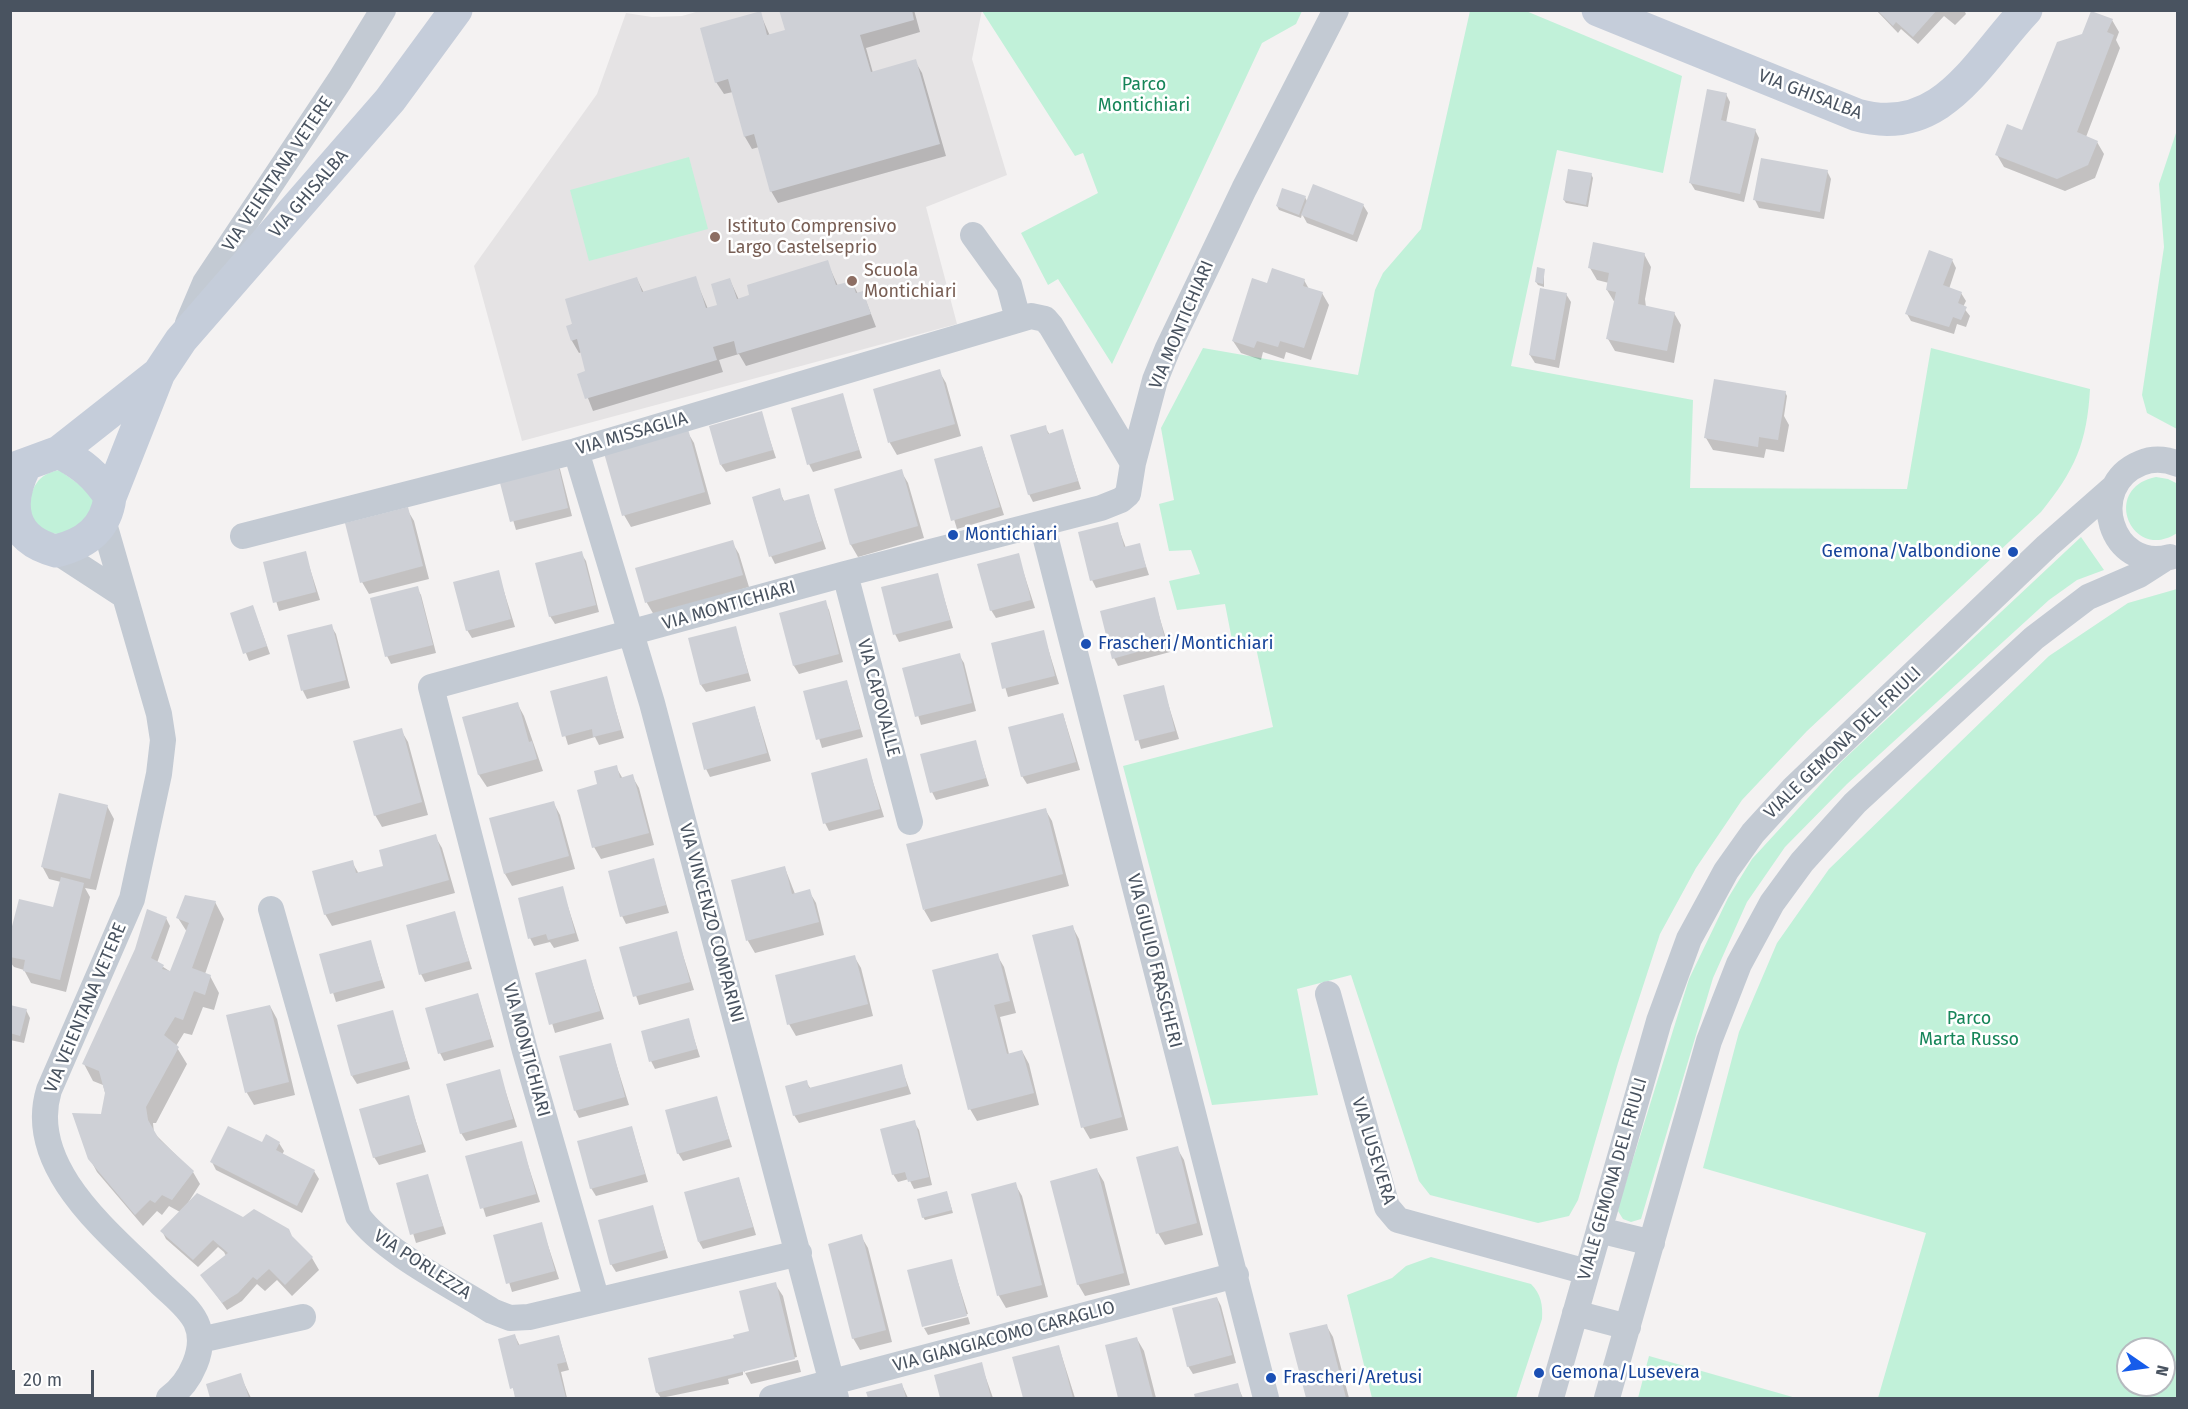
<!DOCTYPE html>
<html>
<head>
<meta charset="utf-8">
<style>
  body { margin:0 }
  #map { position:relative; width:2188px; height:1409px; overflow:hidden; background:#f4f2f2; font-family:"Fira Sans",sans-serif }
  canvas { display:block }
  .frame { position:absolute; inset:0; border:12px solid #495360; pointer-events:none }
  .north { position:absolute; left:2116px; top:1337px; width:60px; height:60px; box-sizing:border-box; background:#fff; border:2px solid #b6babf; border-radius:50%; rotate:103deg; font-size:16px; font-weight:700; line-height:24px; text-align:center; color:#495360 }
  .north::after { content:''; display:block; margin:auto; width:21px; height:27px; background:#165cea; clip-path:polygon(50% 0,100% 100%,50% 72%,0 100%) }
  .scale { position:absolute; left:12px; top:1370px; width:82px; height:27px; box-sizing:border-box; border:3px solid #495360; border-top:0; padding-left:8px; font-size:18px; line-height:21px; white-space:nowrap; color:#495360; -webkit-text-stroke:4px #fff; paint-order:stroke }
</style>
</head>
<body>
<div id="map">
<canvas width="2188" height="1409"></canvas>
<div class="frame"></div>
<div class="north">N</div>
<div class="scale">20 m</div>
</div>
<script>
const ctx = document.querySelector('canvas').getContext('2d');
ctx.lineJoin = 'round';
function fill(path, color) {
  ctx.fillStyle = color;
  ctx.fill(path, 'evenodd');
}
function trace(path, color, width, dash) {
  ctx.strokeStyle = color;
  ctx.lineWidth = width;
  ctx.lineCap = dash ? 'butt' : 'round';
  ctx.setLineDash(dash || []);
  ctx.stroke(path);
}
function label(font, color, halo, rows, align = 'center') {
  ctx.font = font + ' "Fira Sans",sans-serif';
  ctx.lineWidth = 5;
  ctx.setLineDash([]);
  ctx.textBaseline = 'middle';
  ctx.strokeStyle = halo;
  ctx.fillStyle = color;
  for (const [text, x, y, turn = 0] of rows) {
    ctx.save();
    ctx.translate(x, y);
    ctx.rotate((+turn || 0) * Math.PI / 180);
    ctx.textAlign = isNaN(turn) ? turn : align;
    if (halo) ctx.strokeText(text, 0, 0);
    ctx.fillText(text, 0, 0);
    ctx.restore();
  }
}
fill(new Path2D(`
  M703,10H982L972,59L1007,175L926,207L957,324L522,441L474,266L597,94L626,13L652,17L682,16Z`), '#e5e3e4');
fill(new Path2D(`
  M982,11H1302L1296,24L1262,43L1112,364L1058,279L1048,285L1021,233L1098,193L1083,153L1075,156Z
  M1470,11H1526L1682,76L1663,173L1557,150L1511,366L1693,400L1690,488L1907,489L1931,348L2090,389C2087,443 2075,470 2041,512L1807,731L1742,800L1696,868L1660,934L1618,1063L1578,1200L1569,1216L1538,1223L1430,1195L1419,1181L1351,975L1297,989L1318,1095L1212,1105L1123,766L1273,727L1255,643L1233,645L1225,604L1177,610L1169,581L1200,574L1191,550L1169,551L1159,504L1174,500L1161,428L1203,348L1358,375L1375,290L1383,273L1421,229Z
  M2177,130V429L2147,413L2142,395L2164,247L2159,184Z
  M689,157L708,229L589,261L570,190Z
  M59,470L94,495V512L73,536L42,532L27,509C33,487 36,475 59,470Z
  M2156,477L2168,479L2178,484L2177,533C2132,563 2100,488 2156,477Z
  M2081,537L2104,570L2077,580L2049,600L1847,784L1785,847L1747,902L1713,978L1641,1219L1631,1222L1623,1219L1618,1211L1620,1201L1689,979L1728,898L1752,859L1841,762Z
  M2177,589V1398H1878L1926,1233L1703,1168L1739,1032L1777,943L1829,869L2049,656L2128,603ZM2128,1349H2164V1385H2128Z
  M1431,1257L1531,1284C1541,1294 1543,1305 1542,1319L1516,1398H1372L1347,1295L1392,1278L1406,1266Z
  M1649,1356L1796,1398H1638Z`), '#c1f1d9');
fill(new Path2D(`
  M781,10H914L920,32L866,48L873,73L915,61L922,73L946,156L778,203L771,191L759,147L752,149L745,137L733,92L724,94L716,82L760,13L770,36L787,31Z
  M1876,10H1964L1966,14L1955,25L1944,16L1918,44L1901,29L1898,33Z
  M2112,20L2119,32L2116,40L2120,48L2086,137L2097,142L2104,154L2095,178L2065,191L2004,167L1997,155L2023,132L2084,35Z
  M1726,94L1730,102L1726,123L1755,130L1759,138L1744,202L1695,190L1690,182Z
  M1827,171L1831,179L1824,219L1759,208L1755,200Z
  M1591,174L1593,178L1588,207L1566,203L1564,200Z
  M1305,197L1308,203L1363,205L1368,213L1357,242L1307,223L1302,214L1301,218L1279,210L1277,206Z
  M1644,254L1651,267L1645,299L1646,307L1674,313L1681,325L1674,363L1615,351L1608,339L1615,303L1607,290L1609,283L1597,280L1590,268Z
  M1952,260L1956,268L1949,289L1961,293L1966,301L1963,307L1970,316L1966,327L1957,324L1954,334L1911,321L1907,314Z
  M827,262L838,286L852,282L858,294L863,293L876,327L746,366L739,354L719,360L723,372L593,411L579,375L587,372L582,352L579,353L572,341L568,327L637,279L644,293L695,278L708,309L719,306L730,280L739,300Z
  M1544,270V287L1538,285L1536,282Z
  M1304,280L1309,289L1322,293L1329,305L1311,360L1286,352L1284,359L1263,352L1261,360L1241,353L1233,341L1268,285Z
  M1566,294L1571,302L1559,368L1535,363L1530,355Z
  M939,371L946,383L961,436L897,455L890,443L875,390Z
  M1785,392L1787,396L1784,416L1789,425L1784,452L1766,449L1764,458L1713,450L1706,438Z
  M842,395L862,458L813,472L809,464Z
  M761,413L776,458L726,472L721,465Z
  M1045,427L1050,435L1062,431L1081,489L1033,502L1029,494Z
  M687,431L694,443L711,504L631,527L624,515Z
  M982,447L1004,515L957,529L936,460Z
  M556,462L560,469L572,516L516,530L500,476Z
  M901,471L908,483L924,538L858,557L851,545L836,490Z
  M779,490L785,503L808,496L826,549L775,564L771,556Z
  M407,509L414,521L429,579L369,594L362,582Z
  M1117,524L1126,548L1139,545L1149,575L1096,588L1092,580Z
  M732,542L739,554L749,587L654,615L647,603L637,569Z
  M305,553L320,600L279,611L265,563Z
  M581,553L586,561L599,612L555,624L550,616Z
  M1018,555L1035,608L996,618L991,610Z
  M498,572L515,627L472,638L467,630Z
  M937,574L953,628L899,642L895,634Z
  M417,588L421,595L436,653L391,664L387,656Z
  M1154,599L1170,652L1118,666L1114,658Z
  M825,602L829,610L843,662L799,674L794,666L781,614Z
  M253,607L270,654L249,661L231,614Z
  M331,626L336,634L350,688L307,699L303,691L289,637Z
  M735,627L751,681L706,692L701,685Z
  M1043,632L1059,684L1008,697L993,645Z
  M959,655L964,663L976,711L921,725L904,669Z
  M606,678L624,738L599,745L595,737L568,745L552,692Z
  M847,682L863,737L822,748L805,693Z
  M1163,687L1179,739L1141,749L1125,696Z
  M517,703L524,716L543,771L487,787L479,775L464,718Z
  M755,708L771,761L710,777L706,769Z
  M1063,714L1080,770L1027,784L1022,776Z
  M401,730L408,742L428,815L382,827L375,815Z
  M975,742L989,786L936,800L932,792Z
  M866,760L884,817L829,831L825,823Z
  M616,767L623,779L632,776L639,788L654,845L601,859L594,847L599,785Z
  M553,802L560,815L575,869L512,886L505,874Z
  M107,806L114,819L96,890L85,888L90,897L66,992L31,983L24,970L14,967L10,962V940L54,909L61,882L49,879L42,866Z
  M1045,809L1052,821L1069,886L931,922L924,910Z
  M435,836L442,848L455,893L332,926L325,914L352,862L359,874L385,867Z
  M653,860L669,913L626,924L622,916Z
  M785,868L795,894L809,891L816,903L824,935L755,953L748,941L732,881Z
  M562,888L579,941L554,948L550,942L534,946L530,938Z
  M215,902L224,919L205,974L210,976L219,993L214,1010L203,1007L192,1035L184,1033L176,1046L187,1064L156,1123H153L154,1133L193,1172L200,1184L186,1206L242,1218L293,1240L312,1258L319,1270L292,1296L277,1280L265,1291L257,1284L242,1301L227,1310L202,1275L226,1256L224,1252L218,1247L198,1267L166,1239L162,1231L180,1212L169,1206L162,1215L157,1211L143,1226L97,1172L90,1159L107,1100L103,1085L93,1081L84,1064L166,918L170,926L157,963L171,972L187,932L178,918Z
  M454,913L472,969L425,982L421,974Z
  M1072,926L1079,939L1128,1130L1090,1139L1083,1127Z
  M676,933L694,990L639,1005L621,948Z
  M370,941L385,988L336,1002L321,955Z
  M997,955L1004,967L1016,1013L1000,1017L1009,1054L1022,1051L1029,1064L1039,1105L977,1121L970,1109Z
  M854,956L861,968L873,1016L796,1036L789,1024Z
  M585,961L604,1019L555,1033L537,974Z
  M478,995L494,1047L444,1061L440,1053Z
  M270,1006L277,1019L295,1095L254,1105L247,1093L228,1017Z
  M10,1007L26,1010L30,1018L24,1043L10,1040Z
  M392,1012L410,1069L357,1084L352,1076Z
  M688,1020L700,1057L655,1069L651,1061Z
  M610,1044L629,1105L579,1118L575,1110Z
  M901,1066L911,1094L799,1123L794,1115L806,1082L811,1089Z
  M499,1071L517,1127L466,1141L461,1133Z
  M408,1097L426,1152L379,1165L374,1157Z
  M716,1098L732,1147L683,1161L678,1153Z
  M914,1122L919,1130L932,1185L914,1189L909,1179L898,1182L893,1174Z
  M632,1128L648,1182L596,1196L591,1188Z
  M279,1143L284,1151L282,1155L314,1171L319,1179L302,1213L216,1170L212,1162L262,1144Z
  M521,1143L540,1202L486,1217L467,1157Z
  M1177,1148L1184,1160L1203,1235L1165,1245L1158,1233Z
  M1097,1170L1104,1182L1130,1285L1085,1296L1078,1284Z
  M427,1176L446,1234L416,1243L398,1184Z
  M739,1179L756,1235L703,1249L699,1242Z
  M1015,1184L1022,1196L1048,1297L1006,1308L999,1296L973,1195Z
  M947,1193L953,1213L925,1220L923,1217Z
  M652,1207L668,1258L616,1272L611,1264Z
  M541,1224L559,1279L512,1292L495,1236Z
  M861,1236L868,1248L892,1342L860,1350L853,1338Z
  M951,1260L968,1314L923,1325Z
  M775,1284L783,1296L797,1357L745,1370V1373L798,1360L801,1372L751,1384L743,1369V1375L728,1379L729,1384L661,1398L657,1392L750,1332Z
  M1217,1298L1221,1306L1236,1363L1193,1374L1188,1366Z
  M968,1317L970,1324L928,1335L924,1328Z
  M1326,1325L1333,1337L1349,1398H1308L1291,1334Z
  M515,1336L520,1346L559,1337L569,1370L561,1372L567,1398H516L499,1340Z
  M1137,1339L1144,1351L1156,1398H1120L1106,1347Z
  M1059,1347L1075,1398H1024L1014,1358Z
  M981,1364L993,1398H942L936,1376Z
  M240,1375L251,1398H212L208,1385Z
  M902,1385L908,1398H869L868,1393Z
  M1237,1385L1243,1398H1197L1196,1396Z`), '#0003');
fill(new Path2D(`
  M779,10H912L914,20L860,35L871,72L916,59L940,144L770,192L754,134L744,137L728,79L715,83L700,28L761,11L767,35L785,30Z
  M1877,10H1937L1913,37L1896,22L1893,26Z
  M2091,11L2113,19L2107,32L2114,35L2077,132L2098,141L2088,165L2057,179L1995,155L2007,124L2022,130L2057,42L2082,34Z
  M1707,89L1727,93L1721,120L1756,129L1740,194L1689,183Z
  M1761,158L1828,170L1820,212L1753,200Z
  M1568,169L1592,173L1586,205L1563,200Z
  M1313,184L1364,204L1353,235L1301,215Z
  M1282,188L1306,196L1299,215L1276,206Z
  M1593,242L1645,253L1638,304L1675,312L1667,351L1606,339L1616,292L1606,290L1609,273L1588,268Z
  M1929,250L1953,259L1943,285L1962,292L1958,303L1967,307L1961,320L1953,317L1949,327L1905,314Z
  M828,260L836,285L852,281L856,293L863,291L871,314L737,354L734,341L713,347L717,360L585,399L577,374L585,371L577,339L571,341L566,326L572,324L565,299L637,277L642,292L696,276L706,308L717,305L711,284L730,278L737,299L749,295L747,285Z
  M1537,267L1545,269L1543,284L1535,282Z
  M1272,268L1305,279L1303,286L1323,292L1304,348L1280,341L1278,347L1257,341L1254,348L1232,341L1252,278L1267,283Z
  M1540,288L1567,293L1555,360L1529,355Z
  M940,369L955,424L888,443L873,389Z
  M1714,379L1786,391L1778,440L1759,437L1758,447L1704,438Z
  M843,393L859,450L807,465L791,408Z
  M762,411L773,450L720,465L709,426Z
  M1046,425L1048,434L1063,429L1078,481L1028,495L1010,435Z
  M688,429L705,492L622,516L604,453Z
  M982,446L1000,507L951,521L934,459Z
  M557,460L568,508L510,522L498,475Z
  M902,469L918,526L850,545L834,489Z
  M780,488L783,501L809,494L822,541L769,557L752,497Z
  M408,507L423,566L360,583L345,523Z
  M1118,522L1124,547L1140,543L1146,567L1090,581L1078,532Z
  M733,540L743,575L645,603L635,568Z
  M306,551L316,592L273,603L263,562Z
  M582,551L596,605L549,617L535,563Z
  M1019,553L1031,600L990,611L977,564Z
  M499,570L511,619L466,631L453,582Z
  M938,573L950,620L893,635L881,587Z
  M418,586L433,645L385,657L370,598Z
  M1155,597L1166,644L1112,659L1100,611Z
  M826,600L839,654L793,666L779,613Z
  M253,605L267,646L243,654L230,613Z
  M332,624L346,680L301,691L287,635Z
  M736,626L748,673L700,685L688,638Z
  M1044,630L1055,676L1002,689L991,643Z
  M960,653L972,703L915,717L902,668Z
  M607,676L621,730L593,737L592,729L562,737L550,691Z
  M847,680L860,729L816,740L803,691Z
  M1164,685L1175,731L1135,741L1123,695Z
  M518,702L529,742L532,741L537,759L478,775L462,717Z
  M755,706L767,753L704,770L692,723Z
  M1063,713L1076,762L1021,777L1008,727Z
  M402,728L422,802L374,816L353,741Z
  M976,740L986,778L930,793L920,754Z
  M867,758L880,809L823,824L811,773Z
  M617,765L620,778L633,774L649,833L592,848L577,790L597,784L594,771Z
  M59,793L108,805L90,879L41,867Z
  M554,801L569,856L504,874L489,818Z
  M1046,808L1063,874L923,910L906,844Z
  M436,834L449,880L324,915L312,871L353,860L356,873L383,866L379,850Z
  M654,858L666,905L620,917L608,871Z
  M785,866L792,894L810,889L819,922L746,941L731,880Z
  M61,877L84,883L60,980L23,971L25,960L10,957V934L19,899L53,907Z
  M563,886L575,933L548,940L546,934L528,939L518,898Z
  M185,895L216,901L192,968L211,975L205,995L194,991L183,1020L175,1017L164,1035L179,1047L146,1107L148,1120L159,1139L194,1171L172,1200L162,1195L155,1203L150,1200L135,1215L88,1159L72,1113L101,1114L105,1093L99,1071L82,1064L135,949L147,909L167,917L151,958L164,965L162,969L170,971L189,923L176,918Z
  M455,911L469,961L419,975L406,925Z
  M1073,925L1122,1117L1081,1128L1032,935Z
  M677,931L690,982L633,997L619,947Z
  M371,940L382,980L330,994L319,954Z
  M998,953L1010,1001L994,1005L1007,1054L1022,1050L1034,1093L968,1110L932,970Z
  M855,955L868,1004L787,1025L775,975Z
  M586,959L600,1011L549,1025L535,973Z
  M478,993L491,1039L438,1054L425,1008Z
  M10,1005L27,1009L20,1036L10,1033Z
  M270,1005L289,1082L245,1093L226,1015Z
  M393,1010L407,1061L351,1076L337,1025Z
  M689,1018L697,1049L649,1062L641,1031Z
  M611,1043L625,1097L574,1111L559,1056Z
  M902,1064L907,1086L793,1116L785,1086L807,1080L809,1088Z
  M500,1069L513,1119L460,1134L446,1084Z
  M409,1095L422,1144L373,1158L359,1109Z
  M717,1096L729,1139L677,1154L665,1110Z
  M915,1120L929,1177L908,1182L905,1172L892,1175L880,1129Z
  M228,1126L262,1142L266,1134L280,1142L276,1150L315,1170L297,1206L210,1162Z
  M632,1126L645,1174L590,1189L577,1141Z
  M522,1141L536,1194L480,1209L465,1156Z
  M1178,1146L1197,1223L1156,1234L1136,1157Z
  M1097,1168L1124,1273L1077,1285L1050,1181Z
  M428,1174L443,1226L410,1235L396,1183Z
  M739,1177L753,1227L698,1242L684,1192Z
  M1016,1182L1042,1285L997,1296L971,1194Z
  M947,1191L952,1210L922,1218L917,1199Z
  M197,1193L243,1217L254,1209L289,1229L292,1236L313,1257L285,1285L269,1269L257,1280L253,1277L238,1293L222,1303L200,1275L228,1253L213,1240L193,1260L160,1231Z
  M653,1205L665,1250L610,1265L598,1220Z
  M542,1222L555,1271L506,1284L493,1235Z
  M862,1234L886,1330L852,1339L828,1244Z
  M952,1259L967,1316L922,1327L907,1270Z
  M776,1282L795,1359L656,1393L648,1358L734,1338L733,1335L749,1331L739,1291Z
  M1217,1297L1232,1355L1187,1367L1172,1308Z
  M1327,1324L1346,1398H1306L1289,1333Z
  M515,1334L518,1345L559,1335L566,1362L557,1364L566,1398H515L513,1388L510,1389L498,1339Z
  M1137,1337L1153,1398H1118L1105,1345Z
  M1059,1345L1073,1398H1023L1012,1357Z
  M982,1362L991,1398H940L934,1375Z
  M241,1373L249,1398H210L206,1384Z
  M902,1383L906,1398H868L866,1392Z
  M1238,1383L1242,1398H1195L1194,1394Z`), '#ced0d6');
trace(new Path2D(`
  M973,235L1009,285L1018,319
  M188,323L205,283L340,80L383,10
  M576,451L652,703L836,1398
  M103,520L159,714L163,740L159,774L132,899L49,1090C25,1168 111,1234 159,1282C171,1294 188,1306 196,1322C208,1348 190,1383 169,1398
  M1042,524L1266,1398
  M243,536L576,451L1031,316L1045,319L1051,326L1133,463
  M56,551L125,596
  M2170,557C2111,573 2084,486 2141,463C2153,458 2166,459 2178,464
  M845,574L910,822
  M271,909L358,1216C384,1252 453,1286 492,1311L510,1318L529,1317L799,1253
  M1328,994L1387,1207L1398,1220L1587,1272
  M1599,1230L1652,1243
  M597,1301L525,1051L431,687L845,574L1101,508L1121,500L1128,494L1133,463L1155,380L1168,348L1244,189L1336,10
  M1575,1313L1628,1327
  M200,1340L303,1317
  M772,1398L1236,1275
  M1551,1398L1659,1021L1689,939L1726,871L1753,833L1793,789L2047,546L2113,488
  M1607,1398L1709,1041L1739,964L1772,903L1802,862L1855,803L2034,638L2088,597L2139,575L2164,559`), '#c3cad3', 26);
trace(new Path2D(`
  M1598,10L1857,115C1941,139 1977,62 2026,10
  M59,452C82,464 96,475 110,497
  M25,466C6,504 10,539 56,551C85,544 106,529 110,497L159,373L181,340L390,100L456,10
  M10,470L59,452L158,374`), '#c5cdda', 33);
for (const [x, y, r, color] of [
  [715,237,6,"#8d6e63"],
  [852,281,6,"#8d6e63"],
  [953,535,6,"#1a4fb4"],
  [2013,552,6,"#1a4fb4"],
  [1086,644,6,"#1a4fb4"],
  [1539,1373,6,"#1a4fb4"],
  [1271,1378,6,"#1a4fb4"]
]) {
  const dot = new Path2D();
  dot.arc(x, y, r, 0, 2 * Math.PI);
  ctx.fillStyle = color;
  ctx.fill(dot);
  trace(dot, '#fff', 2);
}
label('18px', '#168559', '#fff', [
  ["Parco",1144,85],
  ["Montichiari",1144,106],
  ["Parco",1969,1019],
  ["Marta Russo",1969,1040]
]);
label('18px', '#495360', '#fff', [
  ["VIA GHISALBA",1810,95,21],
  ["VIA VEIENTANA VETERE",278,174,-56],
  ["VIA GHISALBA",309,194,-49],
  ["VIA MONTICHIARI",1182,325,-67],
  ["VIA MISSAGLIA",632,434,-16],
  ["VIA MONTICHIARI",729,606,-16],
  ["VIA CAPOVALLE",878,698,75],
  ["VIALE GEMONA DEL FRIULI",1843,743,-44],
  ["VIA VINCENZO COMPARINI",711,923,75],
  ["VIA GIULIO FRASCHERI",1154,961,76],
  ["VIA VEIENTANA VETERE",86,1008,-67],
  ["VIA MONTICHIARI",526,1050,75],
  ["VIA LUSEVERA",1373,1151,73],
  ["VIALE GEMONA DEL FRIULI",1613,1179,-74],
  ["VIA PORLEZZA",422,1265,33],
  ["VIA GIANGIACOMO CARAGLIO",1004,1337,-15]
]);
label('18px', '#785e54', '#fff', [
  ["Istituto Comprensivo",727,227],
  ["Largo Castelseprio",727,248],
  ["Scuola",864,271],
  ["Montichiari",864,292]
], 'left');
label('18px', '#164399', '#fff', [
  ["Montichiari",965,535],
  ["Gemona/Valbondione",2001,552,"right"],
  ["Frascheri/Montichiari",1098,644],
  ["Gemona/Lusevera",1551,1373],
  ["Frascheri/Aretusi",1283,1378]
], 'left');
</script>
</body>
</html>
